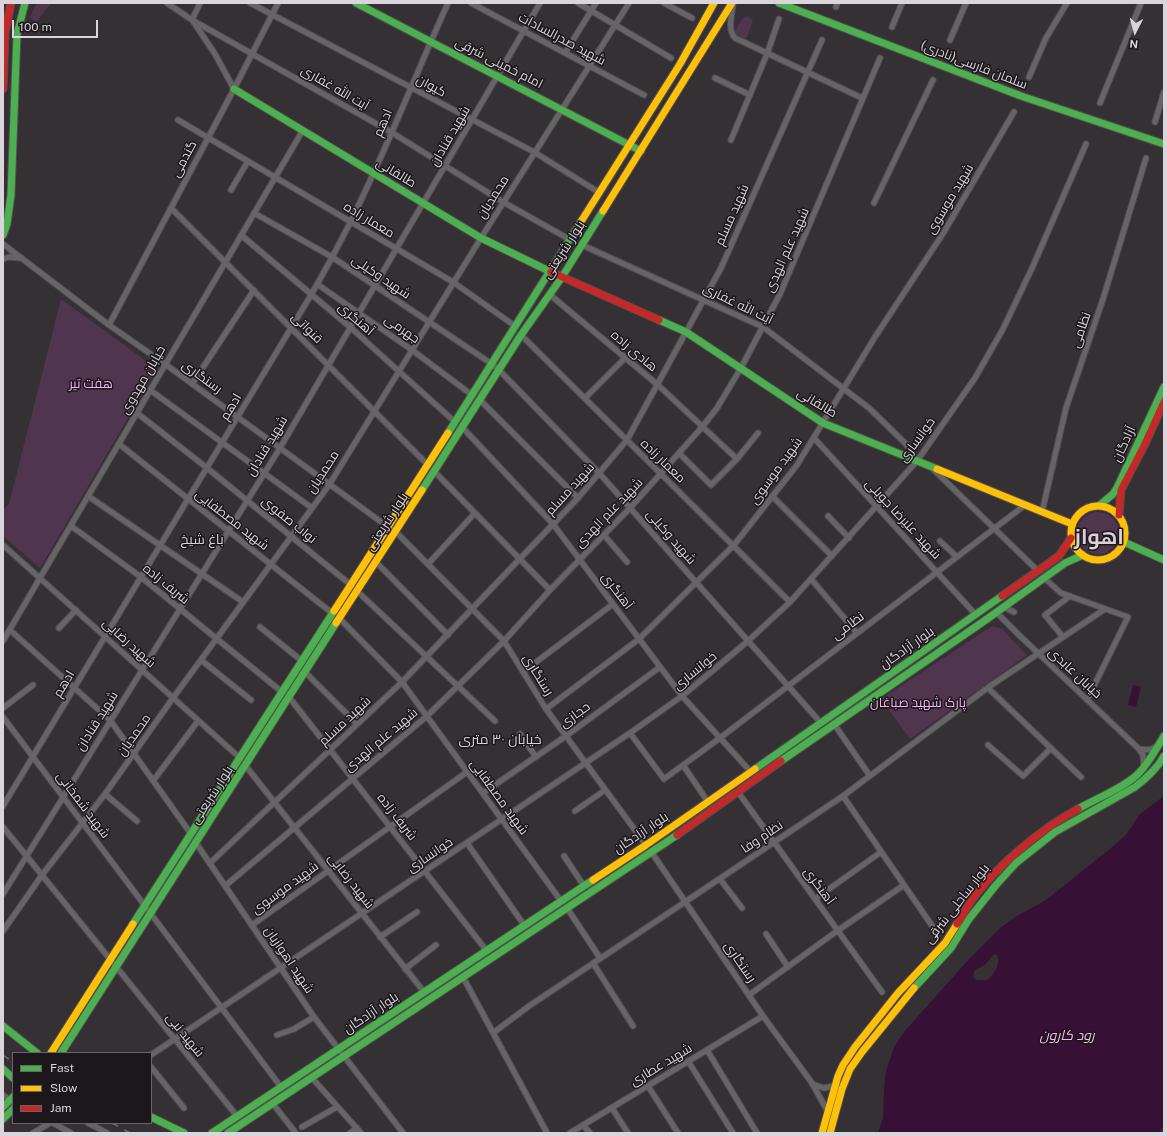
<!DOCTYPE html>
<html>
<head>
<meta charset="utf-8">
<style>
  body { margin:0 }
  #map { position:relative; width:1167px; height:1136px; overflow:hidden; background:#343034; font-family:"Public Sans",sans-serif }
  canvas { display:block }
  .frame { position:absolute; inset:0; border:4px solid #dad5da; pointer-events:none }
  .legend { position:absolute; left:12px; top:1052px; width:140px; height:72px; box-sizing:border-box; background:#1b171b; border:1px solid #676367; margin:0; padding:5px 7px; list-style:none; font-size:12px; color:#dad5da }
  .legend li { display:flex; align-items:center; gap:8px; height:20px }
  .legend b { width:20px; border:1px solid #676367 }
  .north { position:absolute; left:1115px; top:12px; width:40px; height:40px; -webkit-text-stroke:3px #1b171b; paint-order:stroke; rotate:186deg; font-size:11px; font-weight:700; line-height:16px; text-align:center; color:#dad5da }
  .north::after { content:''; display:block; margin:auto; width:14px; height:18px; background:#dad5da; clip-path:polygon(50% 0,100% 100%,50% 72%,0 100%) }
  .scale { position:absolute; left:12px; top:20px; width:86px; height:18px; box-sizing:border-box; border:2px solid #dad5da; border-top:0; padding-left:5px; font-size:12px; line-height:14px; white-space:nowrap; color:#dad5da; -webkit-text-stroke:3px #1b171b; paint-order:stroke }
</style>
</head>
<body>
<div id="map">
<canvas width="1167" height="1136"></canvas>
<div class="frame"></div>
<ul class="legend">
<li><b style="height:5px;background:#4caf50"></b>Fast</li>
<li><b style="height:5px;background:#ffc107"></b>Slow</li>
<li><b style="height:5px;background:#c62828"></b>Jam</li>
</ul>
<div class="north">N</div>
<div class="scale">100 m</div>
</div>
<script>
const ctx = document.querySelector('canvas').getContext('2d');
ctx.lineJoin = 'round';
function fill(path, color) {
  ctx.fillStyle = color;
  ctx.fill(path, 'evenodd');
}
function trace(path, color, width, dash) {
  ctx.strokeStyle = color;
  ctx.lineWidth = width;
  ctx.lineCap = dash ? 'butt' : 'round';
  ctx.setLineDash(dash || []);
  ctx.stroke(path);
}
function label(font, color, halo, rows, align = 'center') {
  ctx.font = font + ' "Public Sans",Cairo,sans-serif';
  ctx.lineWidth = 3;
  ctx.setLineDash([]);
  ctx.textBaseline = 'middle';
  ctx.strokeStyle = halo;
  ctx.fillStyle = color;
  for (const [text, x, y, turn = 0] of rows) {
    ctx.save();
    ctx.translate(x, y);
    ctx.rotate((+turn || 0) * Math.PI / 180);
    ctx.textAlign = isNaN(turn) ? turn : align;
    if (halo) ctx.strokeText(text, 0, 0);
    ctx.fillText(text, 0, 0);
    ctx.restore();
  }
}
fill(new Path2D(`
  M37,3H51L36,22L30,17Z
  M748,16L753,21L746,39L734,33L742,19Z
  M61,299L152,365L154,374L40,568L3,536V510L9,504Z
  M1077 533a21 21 0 1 1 42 0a21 21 0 1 1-42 0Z
  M992,626L1002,629L1027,655L910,739L881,699Z`), '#50354e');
fill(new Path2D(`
  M1133,685L1141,687L1136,707L1128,705Z
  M1164,796V1124L1159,1133H878L883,1118L884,1088L886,1071L894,1047L904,1032L969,959L1000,928L1017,916L1046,900L1106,852L1125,836L1140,814ZM994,954L997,955C1001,964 994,976 986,980H976L973,977L974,971L986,964Z`), '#371036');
const street = new Path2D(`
  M167,3L192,20L391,132L503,202L569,239
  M250,3L534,152L600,193
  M471,3L644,95
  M578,3L671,58
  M664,3L692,18
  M733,4C732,15 727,29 735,38L862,98
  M836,7L837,3
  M192,20L200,3
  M193,21L215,54L234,89
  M892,27L902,3
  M950,40L966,3
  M565,53L596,3
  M1029,77L1046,38L1067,3
  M715,78L750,95
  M1100,103L1141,3
  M178,120L453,282L515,326
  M1155,122L1164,92
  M731,140L767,54L779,19
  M231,190L248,161
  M874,203L933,80
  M171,208L428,465
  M254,213L332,257L492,364L499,370L599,473L821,723
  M241,235L350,327L455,422
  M3,244L109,325L165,364L388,527L395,531L504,641L546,709L646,845
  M582,245L763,327L869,408L906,444L916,460
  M3,259L9,257L19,258
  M317,284L412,350L472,395
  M549,294L658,385L737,459
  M109,325L234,89L278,3
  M521,335L790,602
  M192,384L254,290
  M150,390L312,508
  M585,398L625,358
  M480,400L578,498
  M137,413L207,468L351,585
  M462,427L553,524L682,696L751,772
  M814,438L976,615
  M119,444L332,613
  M679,453L711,485L737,459L758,433
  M934,470L1038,571
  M434,471L550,590
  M88,496L243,602
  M772,496L832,556
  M1042,512L1066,408L1103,299L1146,158
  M828,516L849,538
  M71,526L141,577L282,692
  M604,535L627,562
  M940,541L957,557
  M3,545L240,758
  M376,562L448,635
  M428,564L475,513
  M1044,578L1061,593L1128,617L1087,700
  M811,579L857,633
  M357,591L495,721
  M1004,607L1014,612
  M996,612L1019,635L1139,749L1143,755L1144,767
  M339,618L402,682L561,901
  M260,627L302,661
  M59,628L76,610
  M10,630L110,720L191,834
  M1063,637L1045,615L1070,596
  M3,641L303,130
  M201,660L251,700
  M305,672L357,724
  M523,672L613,604
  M988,688L1081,777
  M289,697L486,950
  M3,708L33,685
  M546,709L639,639L734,545L797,465L875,337L944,232L1014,112
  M3,717L281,1087
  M834,724L870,776
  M630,733L664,779L720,738L1025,505
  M520,734L536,757
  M988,745L1023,776L1051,748
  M1139,749L1150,750L1157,746
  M245,765L424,992
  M683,765L708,802
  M153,781L198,721
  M738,792L882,992
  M483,793L566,736L660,667
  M105,794L137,821
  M843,796L937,933
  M3,806L311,295C325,271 338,247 350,223C386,151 415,76 448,3
  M575,811L605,790
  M3,827L237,1116
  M196,843L314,1017L403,1133
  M467,843L524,925
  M652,853L763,1016L812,1083L828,1112
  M564,856L584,886
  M210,863L402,682L578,498L627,440L721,268L822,40
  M720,879L742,908
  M225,886L427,716L504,641L550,590L630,508L703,426L717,408L741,368L780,294L880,58
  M3,894L280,448L540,3
  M815,899L881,852
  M567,908L600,958
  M252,925L467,772
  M3,931L42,875L105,794L173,698L329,485L481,238L629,3
  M766,934L788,967
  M380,937L417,912
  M593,963L633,1026
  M405,969L436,945
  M463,977L547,1133
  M749,995L837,931L904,885
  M493,1033L529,1006L685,902L843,796L990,686L1105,609
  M277,1035L294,1029L314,1017
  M707,1050L757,1133
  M151,1055L630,733L682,696L711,672L748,641L790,602L917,461L975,378L1003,329L1033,266L1086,144
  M688,1061L733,1133
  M151,1067L184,1108
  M312,1078L361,1133
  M812,1084L824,1088L834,1086
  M648,1086L678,1133
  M3,1095L10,1100
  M273,1104L295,1132
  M612,1108L628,1133
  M53,1123L71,1133
  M88,1123L107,1133
  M583,1125L590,1133
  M302,1127L337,1107
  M33,1133L50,1123
  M350,1133L357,1128
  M570,1133L763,1016`);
const fast = new Path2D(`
  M356,3L641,151
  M779,3L1021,96L1164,144
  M234,89L481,238L551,272
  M3,235L7,224L11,195L17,34L25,3
  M659,320L686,332L823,423L937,469
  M448,433L582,220
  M422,490L521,335L562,277L603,211
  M1100,505L1113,494L1117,488L1164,387
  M1124,542L1164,560
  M781,761L987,619L1065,563L1083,555
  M755,769L1002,596
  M1078,809C1095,799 1124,788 1138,774C1149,763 1156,749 1164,736
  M133,924L334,611
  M914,988L951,948L969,919L996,885L1016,863L1055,832L1135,787C1147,778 1157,769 1164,756
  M3,1026L37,1053
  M61,1053L336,623
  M3,1069L13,1078
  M3,1107L13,1097
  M151,1117L184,1133
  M3,1119L13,1109
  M212,1133L593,880
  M228,1133L677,835`);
const slow = new Path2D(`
  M603,211L732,3
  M582,220L680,64L714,3
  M937,469L1072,524
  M1071 533a27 27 0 1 1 54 0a27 27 0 1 1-54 0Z
  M334,611L448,433
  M336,623L422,490
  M593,880L646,845L755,769
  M51,1053L133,924
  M822,1133L838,1076L843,1065L855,1047L898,993L945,943L957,924
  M830,1133L842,1089L850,1069L862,1052L914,988`);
const jam = new Path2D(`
  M3,89L5,33L11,3
  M551,272L659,320
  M1119,515L1121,490L1145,444L1164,402
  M1002,596L1059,556L1071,538
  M677,835L781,761
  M957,924C962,917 966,909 971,901C995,867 1042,828 1078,809`);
trace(street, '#514e51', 7);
trace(fast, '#514e51', 9);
trace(slow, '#514e51', 9);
trace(jam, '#514e51', 9);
trace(street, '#676467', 5);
trace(fast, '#4caf50', 7);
trace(slow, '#ffc107', 7);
trace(jam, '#c62828', 7);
trace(new Path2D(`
  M3,1055L13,1062
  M112,1123L130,1133`), '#706c70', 1.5, [7, 7]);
label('13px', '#dad5da', '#1b171b', [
  ["شهید صدرالسادات",562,39,28],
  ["امام خمینی شرقی",499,63,27],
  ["سلمان فارسی(نادری)",974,65,21],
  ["کیوان",431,86,28],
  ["آیت الله غفاری",335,88,30],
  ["ادهم",383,123,-67],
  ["شهید قنادان",450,136,-60],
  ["گندمی",184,159,-62],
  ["طالقانی",396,173,31],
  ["محمدیان",493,197,-58],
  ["شهید موسوی",950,199,-59],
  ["شهید مسلم",732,215,-66],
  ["معمار زاده",369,220,31],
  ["بلوار شریعتی",564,250,-57],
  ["شهید علم الهدی",787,250,-66],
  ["شهید وکیلی",381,277,34],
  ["آیت الله غفاری",738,304,26],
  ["آهنگری",356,319,41],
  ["قنواتی",307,328,45],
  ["جهرمی",402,329,35],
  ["نظامی",1081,330,-71],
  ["هادی زاده",634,351,40],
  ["رستگاری",202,377,36],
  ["خیابان مهدوی",143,380,-60],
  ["طالقانی",817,403,31],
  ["ادهم",231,407,-59],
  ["خوانساری",917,440,-54],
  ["آزادگان",1124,444,-65],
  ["شهید قنادان",267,446,-59],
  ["معمار زاده",663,461,44],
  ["شهید موسوی",776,471,-54],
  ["محمدیان",323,472,-57],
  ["شهید مسلم",570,489,-48],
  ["شهید علم الهدی",609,513,-46],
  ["شهید علیرضا جویلی",903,519,47],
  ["شهید مصطفایی",232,520,38],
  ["نواب صفوی",289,520,39],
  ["بلوار شریعتی",387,522,-57],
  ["شهید وکیلی",671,537,49],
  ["شریف زاده",166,584,39],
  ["آهنگری",617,591,53],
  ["نظامی",848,626,-37],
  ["شهید رضایی",129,643,42],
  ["بلوار آزادگان",907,648,-35],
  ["خوانساری",695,671,-39],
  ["خیابان عابدی",1075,673,43],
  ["رستگاری",538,675,58],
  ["ادهم",64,684,-59],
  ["حجازی",575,715,-36],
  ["شهید قنادان",97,721,-58],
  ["شهید مسلم",345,721,-43],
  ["محمدیان",134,735,-55],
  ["شهید علم الهدی",381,740,-40],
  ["بلوار شریعتی",212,795,-57],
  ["شهید مصطفایی",499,797,54],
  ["شهید شمخانی",83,805,53],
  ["شریف زاده",397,817,52],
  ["بلوار آزادگان",641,833,-34],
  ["نظام وفا",762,837,-34],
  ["خوانساری",430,855,-34],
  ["شهید رضایی",351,881,52],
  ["آهنگری",819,886,54],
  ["شهید موسوی",285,888,-36],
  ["بلوار ساحلی شرقی",957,904,-52],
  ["شهید اهوازیان",289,960,56],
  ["رستگاری",740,962,56],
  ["بلوار آزادگان",371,1013,-34],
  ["شهید نبی",185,1035,51],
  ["شهید عطاری",661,1065,-31]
]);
label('13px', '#f8b2f4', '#1b171b', [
  ["هفت تیر",91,384],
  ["پارک شهید صباغان",918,703]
]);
label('14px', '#dad0d9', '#1b171b', [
  ["باغ شیخ",202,540],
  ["خیابان ۳۰ متری",500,740]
]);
label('italic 14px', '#fdb6f8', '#1b171b', [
  ["رود کارون",1067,1036]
]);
label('bold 21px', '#dad0d9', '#1b171b', [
  ["اهواز",1099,538]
]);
</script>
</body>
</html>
